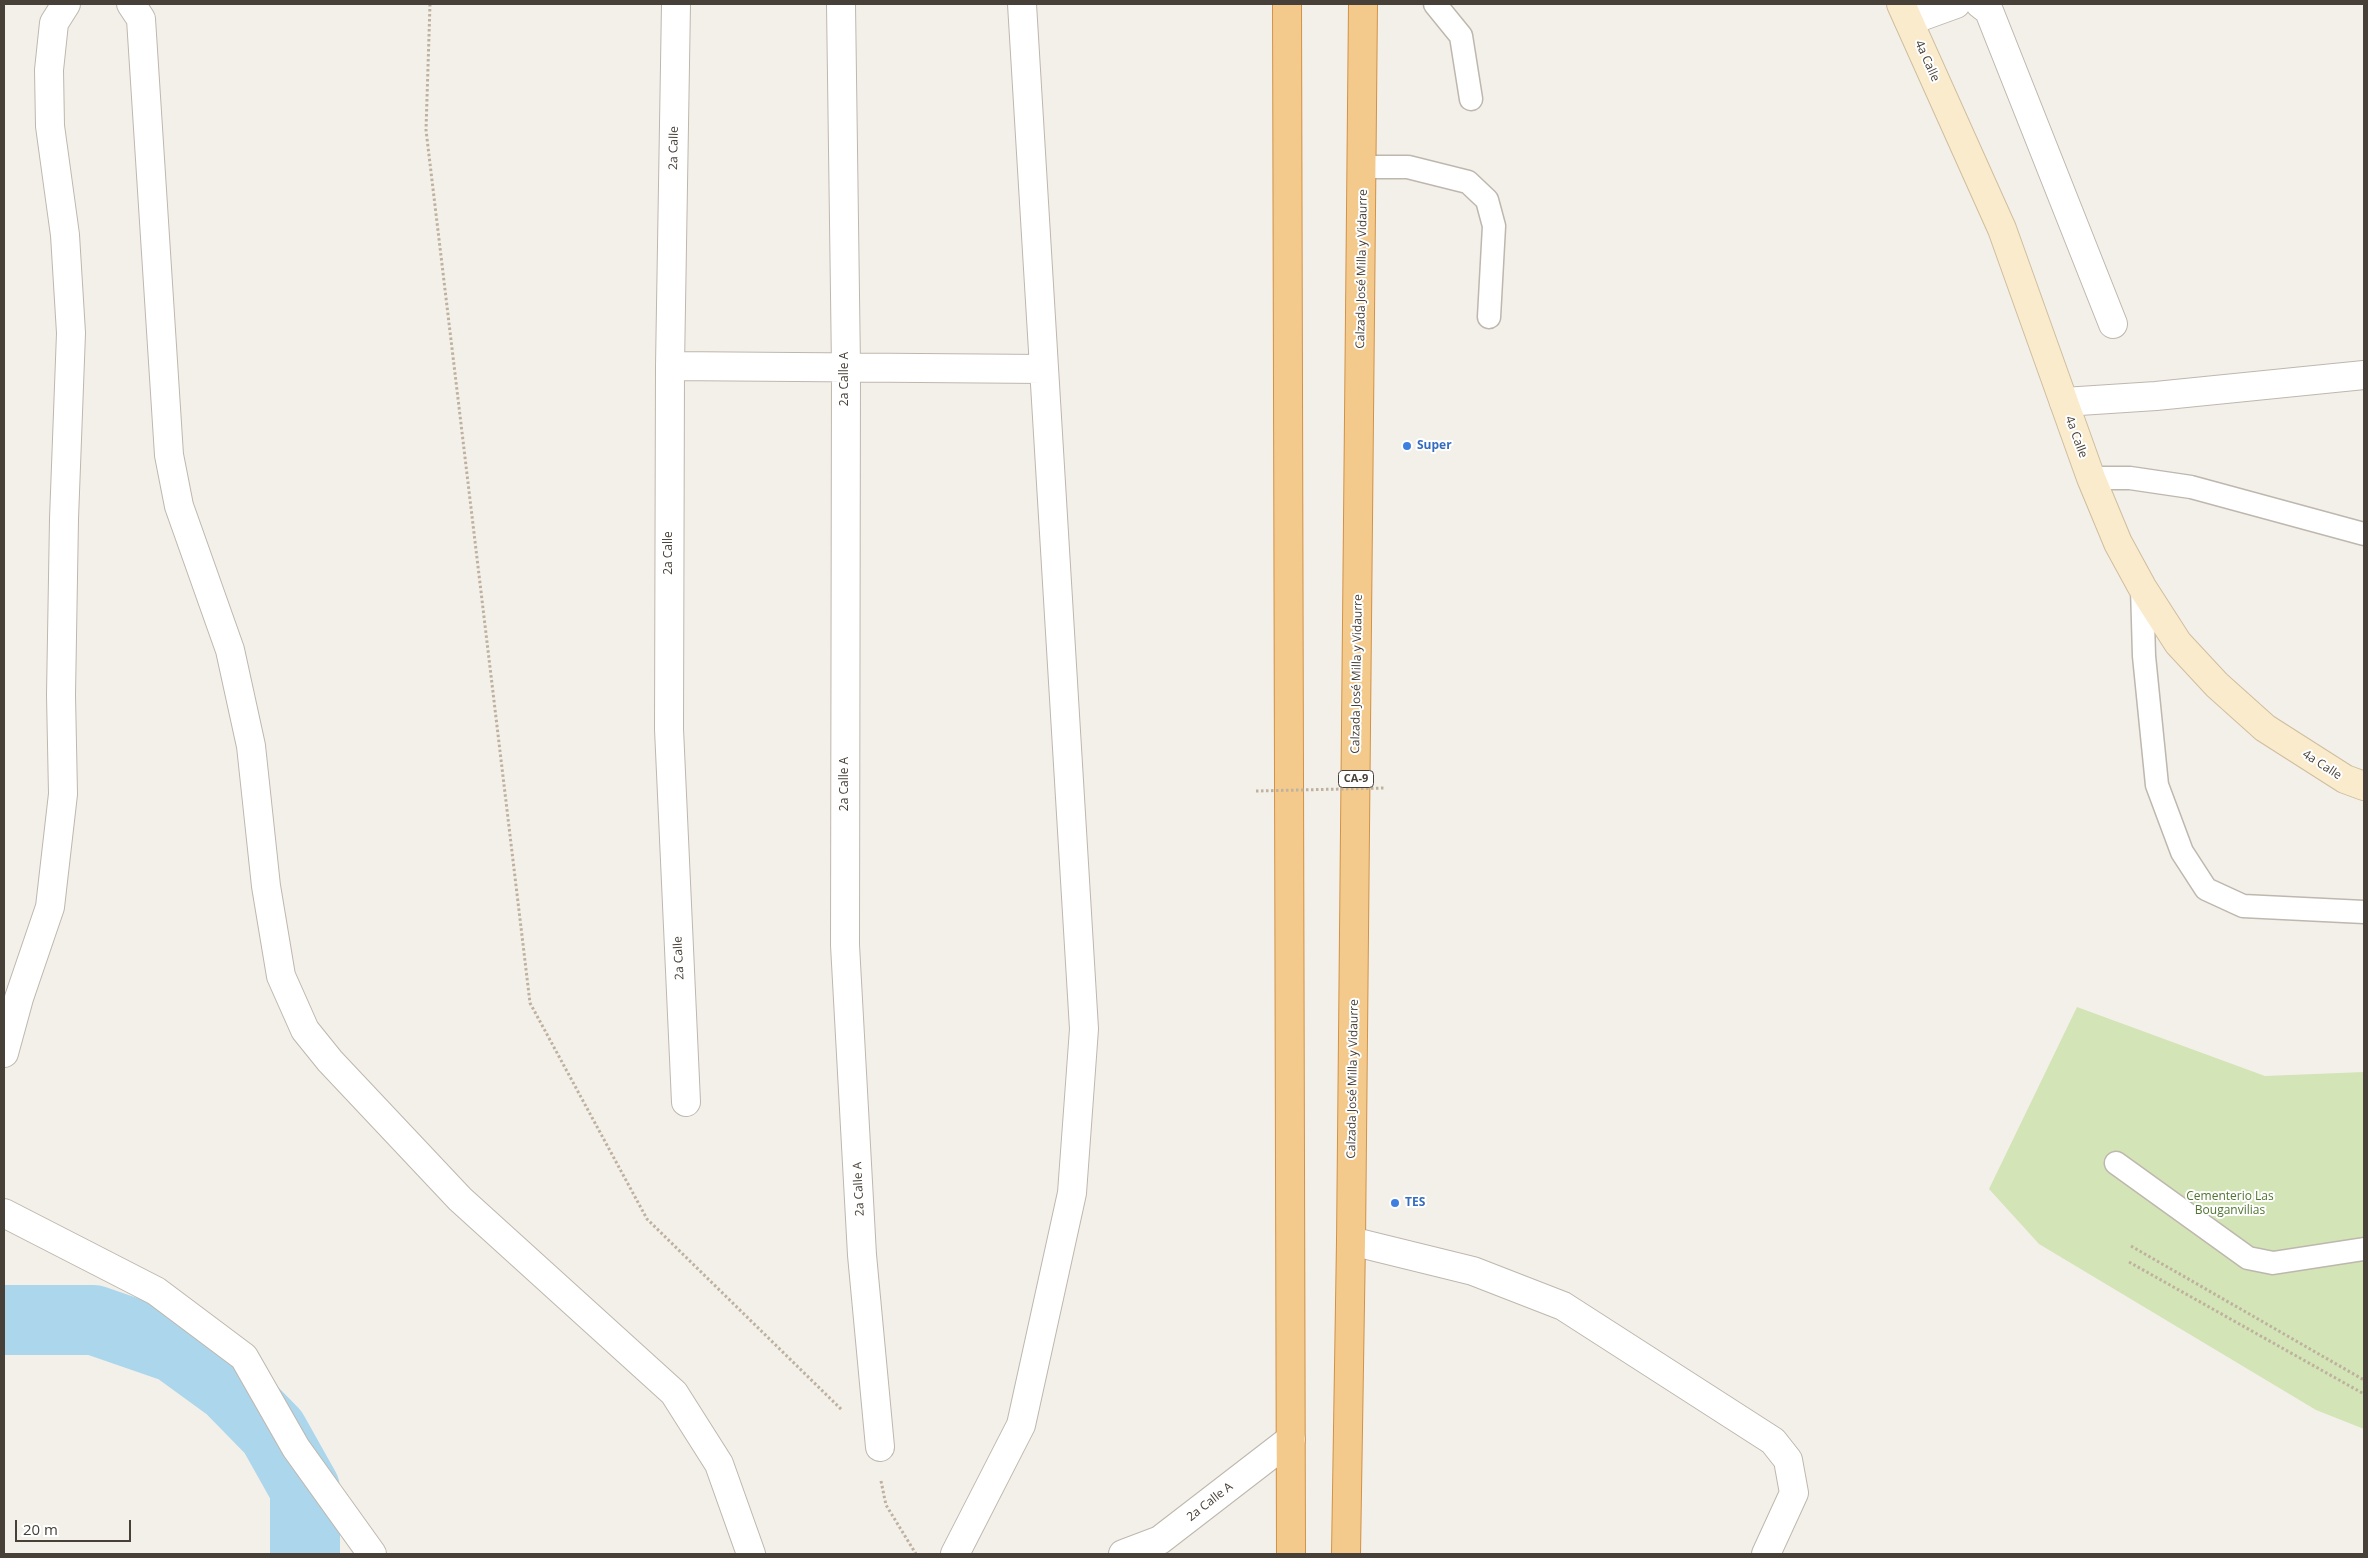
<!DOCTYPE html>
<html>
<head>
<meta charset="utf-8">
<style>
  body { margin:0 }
  #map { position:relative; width:2368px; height:1558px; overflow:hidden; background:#f3f0ea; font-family:"Open Sans",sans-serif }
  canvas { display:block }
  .frame { position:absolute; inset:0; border:5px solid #474038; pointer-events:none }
  .scale { position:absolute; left:15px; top:1520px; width:116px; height:22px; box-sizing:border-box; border:2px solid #474038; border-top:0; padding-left:6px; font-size:15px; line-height:18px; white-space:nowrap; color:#474038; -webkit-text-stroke:4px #fff; paint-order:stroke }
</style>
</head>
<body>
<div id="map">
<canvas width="2368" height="1558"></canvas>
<div class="frame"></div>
<div class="scale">20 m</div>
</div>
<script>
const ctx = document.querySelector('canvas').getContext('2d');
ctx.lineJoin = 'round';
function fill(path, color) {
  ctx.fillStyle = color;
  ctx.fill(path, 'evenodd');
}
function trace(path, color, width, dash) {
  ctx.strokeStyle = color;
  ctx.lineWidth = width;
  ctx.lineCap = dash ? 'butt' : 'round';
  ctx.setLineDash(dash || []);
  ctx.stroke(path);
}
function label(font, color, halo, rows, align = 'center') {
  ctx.font = font + ' "Open Sans",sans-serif';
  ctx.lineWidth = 4;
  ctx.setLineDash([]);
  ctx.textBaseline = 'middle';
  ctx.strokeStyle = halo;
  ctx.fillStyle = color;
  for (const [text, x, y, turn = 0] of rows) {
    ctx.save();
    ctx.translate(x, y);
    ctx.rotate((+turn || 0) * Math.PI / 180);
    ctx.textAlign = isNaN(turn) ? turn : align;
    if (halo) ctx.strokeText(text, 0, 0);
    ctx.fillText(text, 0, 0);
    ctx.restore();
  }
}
fill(new Path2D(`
  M2077,1007L2265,1076L2364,1072V1429L2316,1410L2039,1244L1989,1189Z`), '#d3e4b6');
trace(new Path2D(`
  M4,1320H94L175,1348L230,1388L273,1432L305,1489V1554`), '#acd6eb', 70);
const service = new Path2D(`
  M1435,4L1461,36L1471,99
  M1363,167H1408L1468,182L1487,200L1494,226L1489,317
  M2091,478H2130L2191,487L2364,534
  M2142,587L2144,656L2157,785L2182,852L2206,889L2243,906L2364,912
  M2116,1163L2248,1258L2273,1263L2364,1249`);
const minor = new Path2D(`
  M131,4L141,19L169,455L179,506L230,650L251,746L266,886L281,976L305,1030L330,1061L460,1199L674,1393L719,1464L751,1554
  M676,4L670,366L669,729L686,1102
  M841,4L846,367L845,945L862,1255L880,1447
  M1980,4L1989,11L2113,324
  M1909,21L1956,4
  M670,366L1044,369
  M2064,402L2156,396L2364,375
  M4,1053L19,998L50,907L63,794L61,695L64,519L71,333L65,235L50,126L49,70L54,23L66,4
  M4,1213L156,1291L244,1357L296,1448L372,1554
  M1351,1241L1473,1271L1563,1306L1773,1441L1788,1460L1794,1493L1766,1554
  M955,1554L1021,1425L1072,1193L1084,1029L1022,4
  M1123,1554L1160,1540L1291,1439`);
const secondary = new Path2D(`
  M1901,4L2002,229L2091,478L2118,543L2142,587L2178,643L2217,685L2265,728L2345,779L2364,786`);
const trunk = new Path2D(`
  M1287,4L1291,1554
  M1346,1554L1351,1241L1363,4`);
trace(service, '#beb7ad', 25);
trace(minor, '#beb7ad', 30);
trace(secondary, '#cfbe9d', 30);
trace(trunk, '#d09247', 30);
trace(new Path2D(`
  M430,4L426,130L530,1003L647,1219L842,1410
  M2131,1246L2364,1380
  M2129,1262L2364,1394
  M881,1481L886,1505L916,1554`), '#bfb19f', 3, [2.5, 2.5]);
trace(service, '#fff', 22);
trace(minor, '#fff', 28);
trace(secondary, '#faebcd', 28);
trace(trunk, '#f4ca8c', 28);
trace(new Path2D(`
  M1256,791L1385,788`), '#bfb19f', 3, [2.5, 2.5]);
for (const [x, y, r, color] of [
  [1407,446,5,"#3f7fe0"],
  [1395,1203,5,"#3f7fe0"]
]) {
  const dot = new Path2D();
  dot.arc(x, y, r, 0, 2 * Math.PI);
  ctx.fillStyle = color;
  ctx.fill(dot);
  trace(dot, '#fff', 2);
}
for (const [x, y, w] of [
  [1356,779,35]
]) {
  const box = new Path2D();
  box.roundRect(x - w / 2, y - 8.5, w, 17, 4);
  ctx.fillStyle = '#fff';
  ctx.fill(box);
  trace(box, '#474038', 1);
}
label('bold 11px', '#474038', null, [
  ["CA-9",1356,779]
]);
label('12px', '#474038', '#fff', [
  ["4a Calle",1927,61,66],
  ["2a Calle",674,148,-89],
  ["Calzada José Milla y Vidaurre",1362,269,-89],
  ["2a Calle A",845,379,-90],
  ["4a Calle",2076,437,70],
  ["2a Calle",669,553,-90],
  ["Calzada José Milla y Vidaurre",1357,674,-89],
  ["4a Calle",2322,765,33],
  ["2a Calle A",845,784,-90],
  ["2a Calle",679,958,-93],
  ["Calzada José Milla y Vidaurre",1353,1079,-89],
  ["2a Calle A",859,1189,-93],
  ["2a Calle A",1210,1502,-38]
]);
label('bold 12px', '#366cbe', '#fff', [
  ["Super",1417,446],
  ["TES",1405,1203]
], 'left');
label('12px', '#507430', '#fff', [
  ["Cementerio Las",2230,1197],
  ["Bouganvilias",2230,1211]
]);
</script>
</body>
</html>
